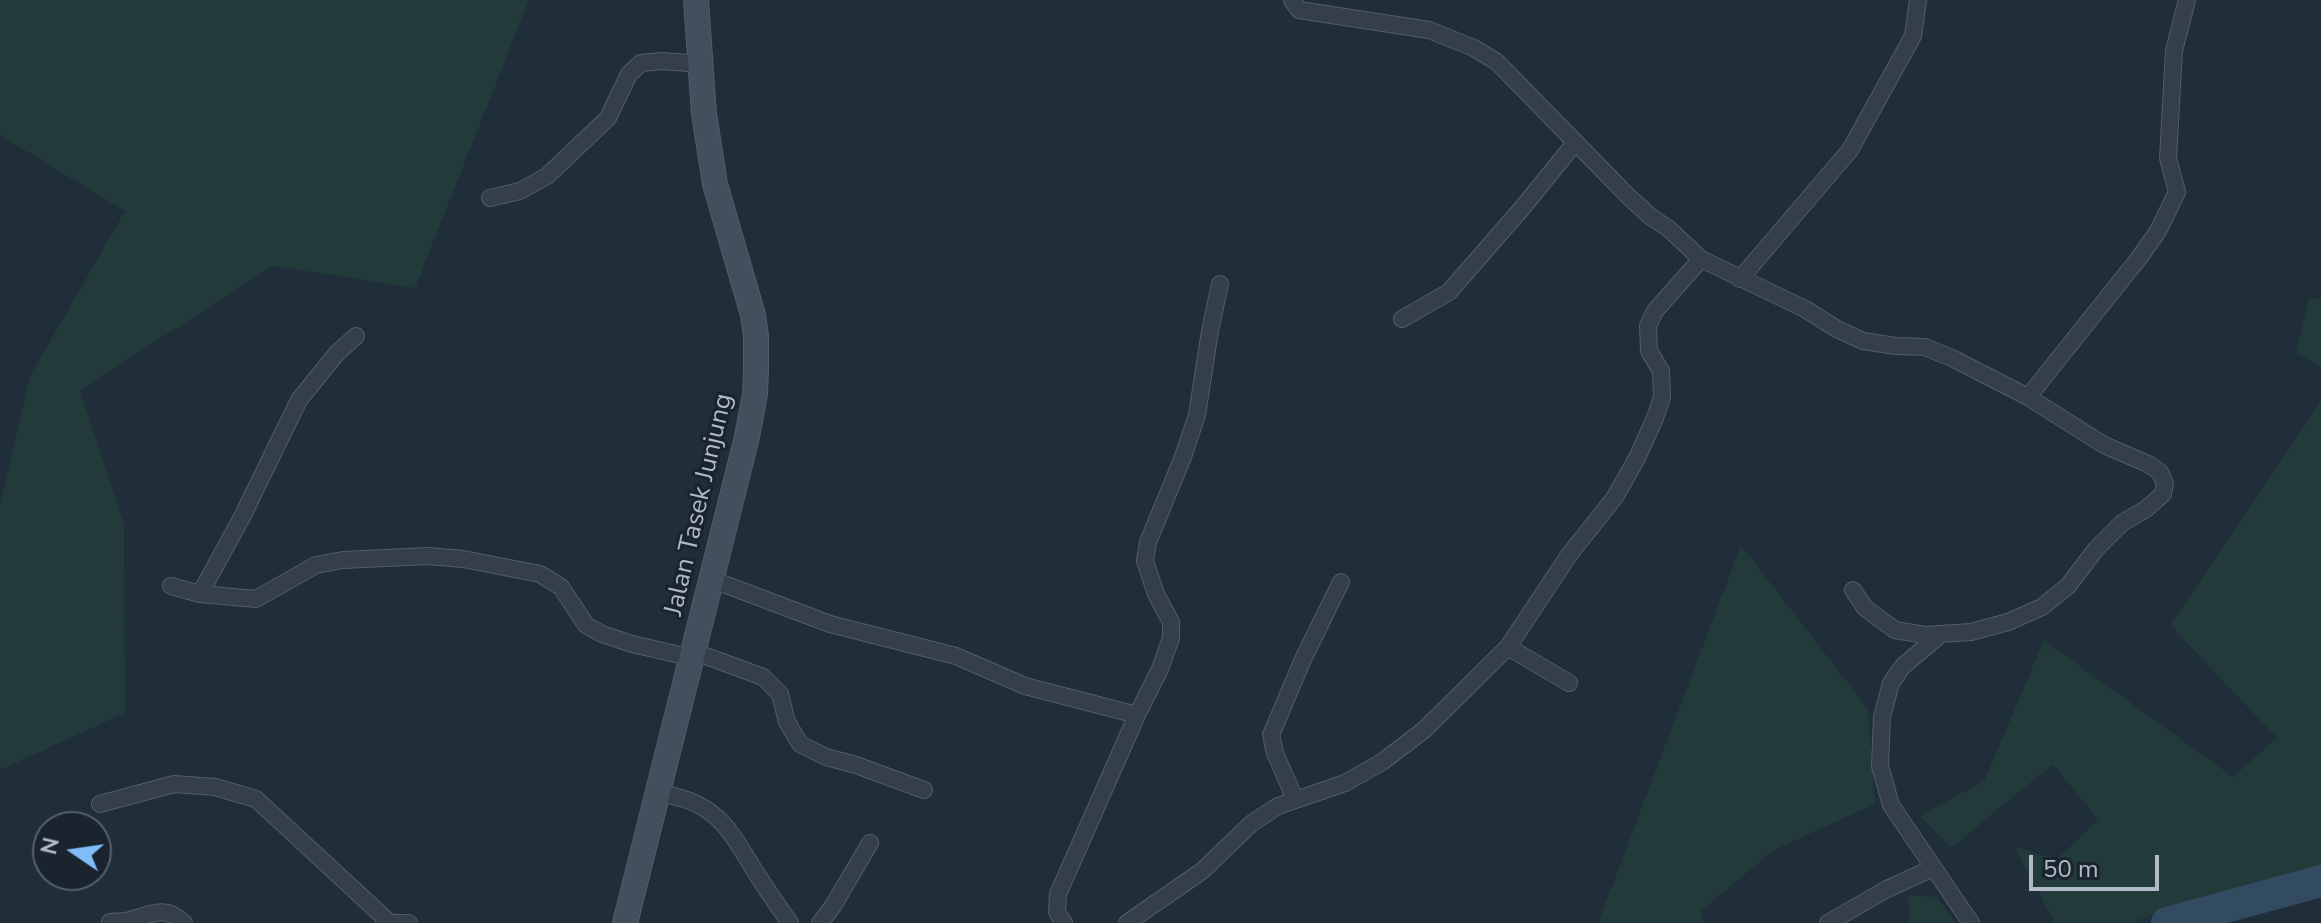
<!DOCTYPE html>
<html>
<head>
<meta charset="utf-8">
<style>
  body { margin:0 }
  #map { position:relative; width:2321px; height:923px; overflow:hidden; background:#202e39; font-family:"Nunito Sans",sans-serif }
  canvas { display:block }
  .north { position:absolute; left:32px; top:811px; width:80px; height:80px; box-sizing:border-box; background:#1a242e; border:2px solid #56606b; border-radius:50%; rotate:283deg; font-size:22px; font-weight:700; line-height:32px; text-align:center; color:#afbac6 }
  .north::after { content:''; display:block; margin:auto; width:28px; height:36px; background:#80bcfa; clip-path:polygon(50% 0,100% 100%,50% 72%,0 100%) }
  .scale { position:absolute; left:2029px; top:855px; width:130px; height:36px; box-sizing:border-box; border:4px solid #afbac6; border-top:0; padding-left:10px; font-size:24px; line-height:28px; white-space:nowrap; color:#afbac6; -webkit-text-stroke:6px #1a242e; paint-order:stroke }
</style>
</head>
<body>
<div id="map">
<canvas width="2321" height="923"></canvas>
<div class="north">N</div>
<div class="scale">50 m</div>
</div>
<script>
const ctx = document.querySelector('canvas').getContext('2d');
ctx.lineJoin = 'round';
function fill(path, color) {
  ctx.fillStyle = color;
  ctx.fill(path, 'evenodd');
}
function trace(path, color, width, dash) {
  ctx.strokeStyle = color;
  ctx.lineWidth = width;
  ctx.lineCap = dash ? 'butt' : 'round';
  ctx.setLineDash(dash || []);
  ctx.stroke(path);
}
function label(font, color, halo, rows, align = 'center') {
  ctx.font = font + ' "Nunito Sans",sans-serif';
  ctx.lineWidth = 6;
  ctx.setLineDash([]);
  ctx.textBaseline = 'middle';
  ctx.strokeStyle = halo;
  ctx.fillStyle = color;
  for (const [text, x, y, turn = 0] of rows) {
    ctx.save();
    ctx.translate(x, y);
    ctx.rotate((+turn || 0) * Math.PI / 180);
    ctx.textAlign = isNaN(turn) ? turn : align;
    if (halo) ctx.strokeText(text, 0, 0);
    ctx.fillText(text, 0, 0);
    ctx.restore();
  }
}
fill(new Path2D(`
  M0,0H529L415,288L273,266L80,390L124,525L125,713L0,770V505L30,376L125,211L0,135Z
  M2309,297L2321,300V367L2296,353Z
  M2321,401V871L2138,920L2137,923H2055L2013,845L2056,860L2098,820L2053,764L1951,848L1920,816L1984,781L2044,640L2233,777L2277,738L2170,625Z
  M1741,545L1868,709L1875,804L1774,850L1701,911L1703,923H1598Z
  M1908,895L1937,897L1955,923H1910Z`), '#223a3a');
trace(new Path2D(`
  M2167,923L2321,881`), '#334b61', 32);
const street = new Path2D(`
  M1292,0L1299,10L1429,30L1474,48L1497,62L1629,197L1651,217L1669,229L1701,259L1805,309L1837,329L1863,341L1896,346L1925,347L1954,359L2028,397L2104,445L2148,464L2160,472L2165,484L2163,494L2146,509L2122,523L2096,549L2068,586L2042,607L2008,622L1971,632L1925,635L1895,630L1865,608L1853,590
  M490,198L520,191L547,176L608,118L629,74L641,63L662,61L701,64
  M1740,279L1850,150L1913,36L1918,0
  M1402,319L1449,292L1523,207L1575,143
  M2028,397L2139,258L2158,231L2177,192L2168,158L2174,51L2187,0
  M713,580L830,624L956,656L1025,686L1137,715L1058,894L1057,912L1064,923
  M171,586L200,594L256,599L316,565L343,560L428,556L463,559L540,574L561,587L586,625L602,634L632,644L693,658
  M200,594L242,517L299,400L337,353L356,336
  M1941,634L1903,666L1891,683L1882,717L1880,766L1891,805L1971,923
  M1508,647L1569,683
  M695,652L763,677L780,694L787,722L800,744L826,757L856,765L924,790
  M1137,715L1160,669L1171,638V622L1156,594L1145,561L1148,542L1183,457L1197,415L1210,331L1220,284
  M657,792C673,796 690,799 704,808C729,823 740,848 755,871C766,889 778,906 790,923
  M1295,799L1275,753L1271,735L1304,657L1341,582
  M100,804L174,784L215,787L256,799L389,922
  M110,922C116,921 124,922 130,920C151,915 164,904 184,923
  M384,923H409
  M820,923L833,906L870,843
  M1127,923L1202,871L1252,823L1278,806L1345,783L1382,762L1424,730L1508,647L1569,555L1615,497L1637,458L1655,418L1662,397L1661,371L1649,351L1648,326L1655,311L1701,259
  M1828,923L1887,889L1933,868`);
const secondary = new Path2D(`
  M625,923L747,437L755,394L756,370V336L753,315L715,184L704,114L696,0`);
trace(street, '#525d67', 18);
trace(secondary, '#525d67', 26);
trace(street, '#343f49', 16);
trace(secondary, '#424f5d', 24);
label('26px', '#afbac6', '#1a242e', [
  ["Jalan Tasek Junjung",700,505,-77]
]);
</script>
</body>
</html>
